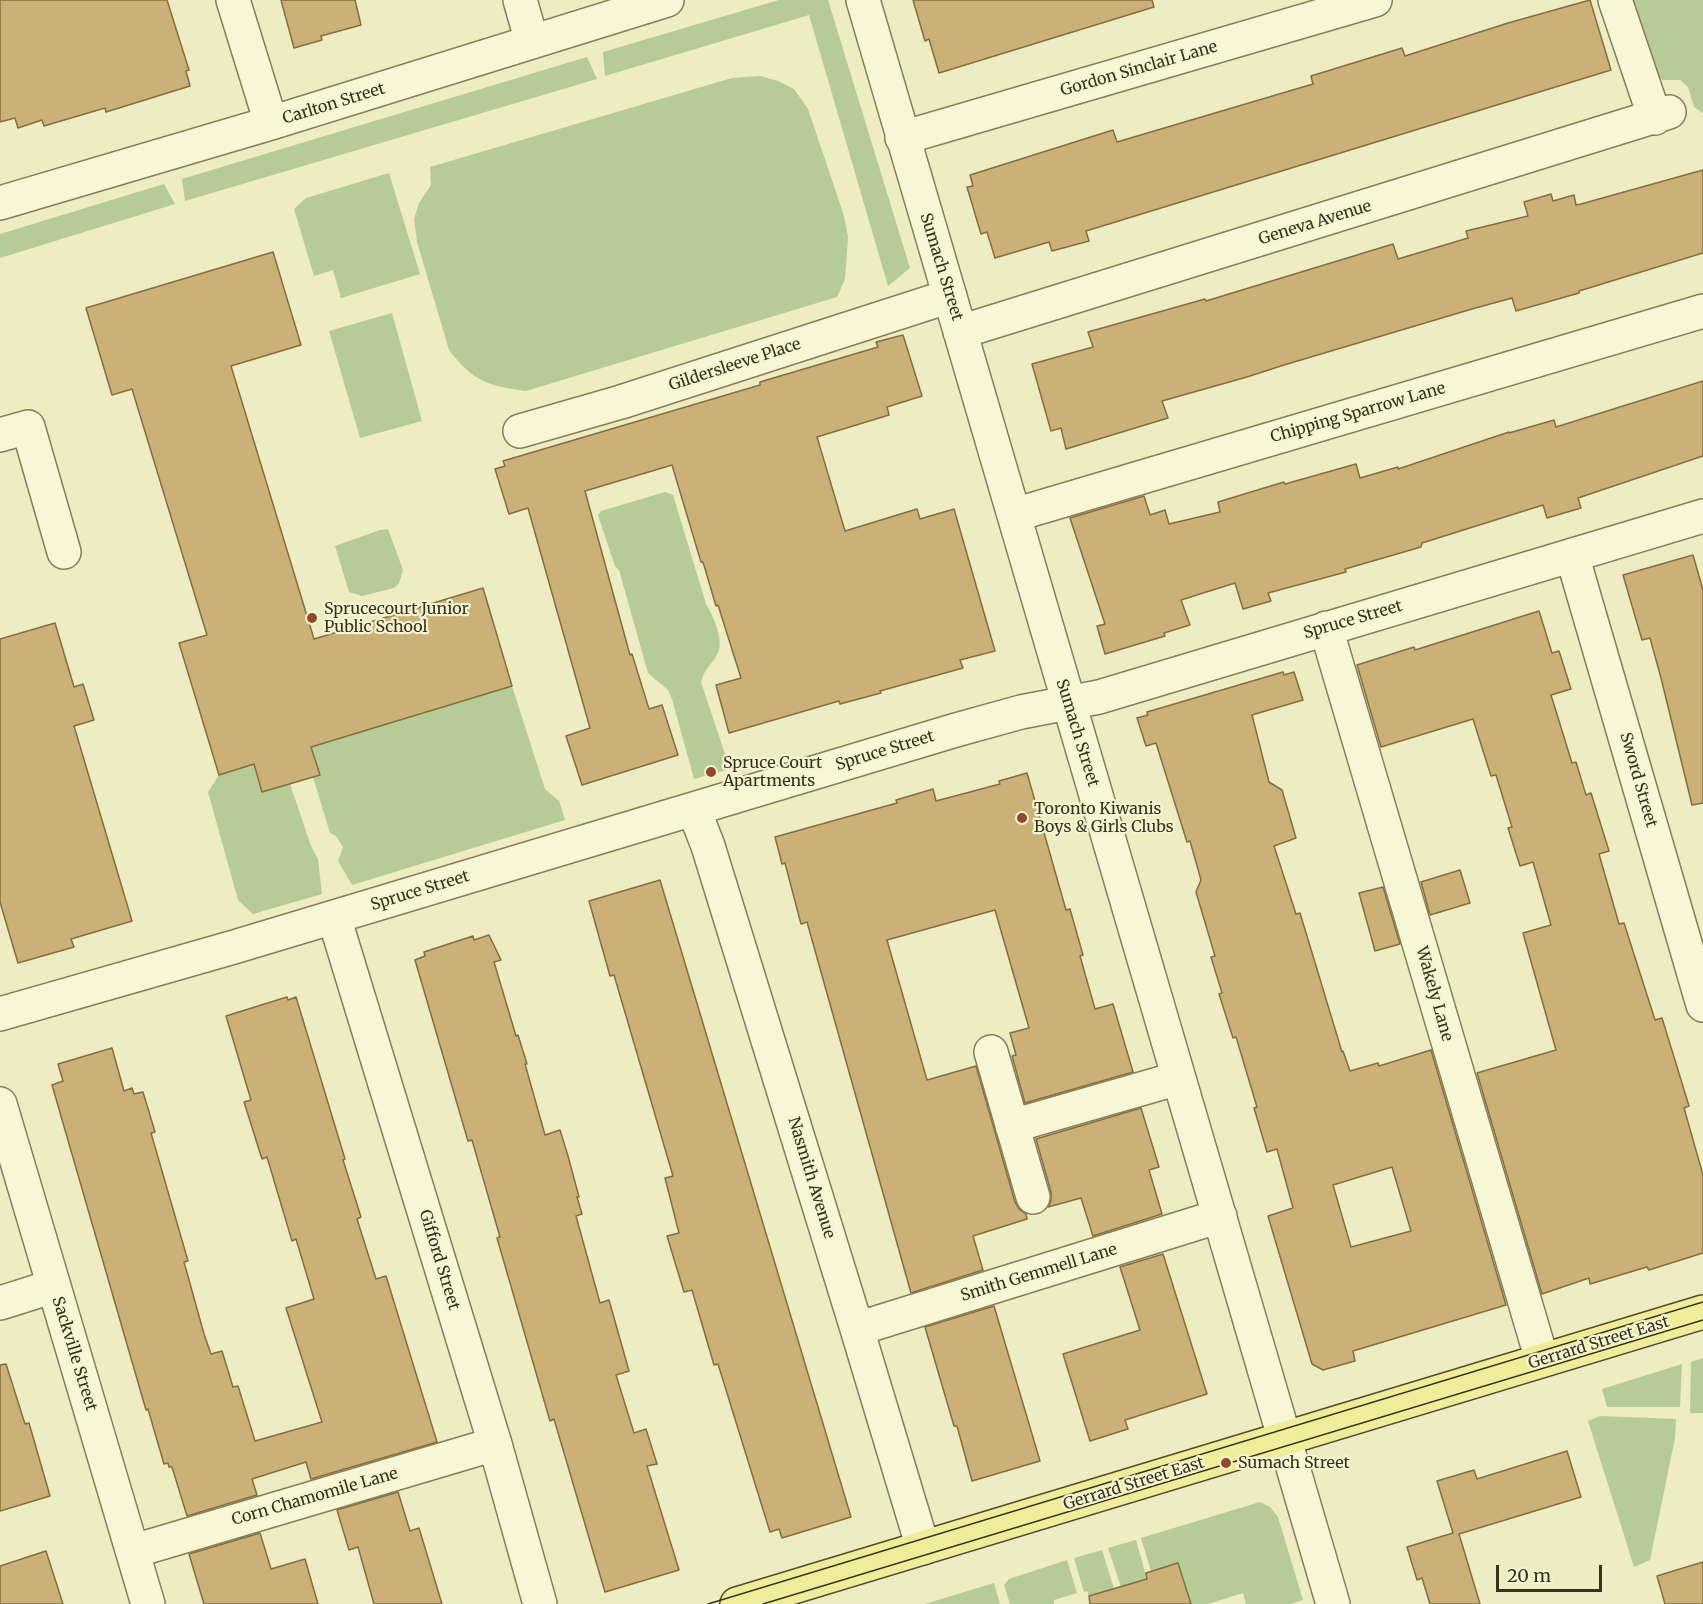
<!DOCTYPE html>
<html>
<head>
<meta charset="utf-8">
<style>
  body { margin:0 }
  #map { position:relative; width:1703px; height:1604px; overflow:hidden; background:#edecc2; font-family:Merriweather,serif }
  canvas { display:block }
  .scale { position:absolute; left:1496px; top:1565px; width:106px; height:27px; box-sizing:border-box; border:3px solid #36301d; border-top:0; padding-left:8px; font-size:18px; line-height:21px; white-space:nowrap; color:#36301d; -webkit-text-stroke:4px #f5f4d1; paint-order:stroke }
</style>
</head>
<body>
<div id="map">
<canvas width="1703" height="1604"></canvas>
<div class="scale">20 m</div>
</div>
<script>
const ctx = document.querySelector('canvas').getContext('2d');
ctx.lineJoin = 'round';
function fill(path, color) {
  ctx.fillStyle = color;
  ctx.fill(path, 'evenodd');
}
function trace(path, color, width, dash) {
  ctx.strokeStyle = color;
  ctx.lineWidth = width;
  ctx.lineCap = dash ? 'butt' : 'round';
  ctx.setLineDash(dash || []);
  ctx.stroke(path);
}
function label(font, color, halo, rows, align = 'center') {
  ctx.font = font + ' Merriweather,serif';
  ctx.lineWidth = 4.5;
  ctx.setLineDash([]);
  ctx.textBaseline = 'middle';
  ctx.strokeStyle = halo;
  ctx.fillStyle = color;
  for (const [text, x, y, turn = 0] of rows) {
    ctx.save();
    ctx.translate(x, y);
    ctx.rotate((+turn || 0) * Math.PI / 180);
    ctx.textAlign = isNaN(turn) ? turn : align;
    if (halo) ctx.strokeText(text, 0, 0);
    ctx.fillText(text, 0, 0);
    ctx.restore();
  }
}
fill(new Path2D(`
  M779,0H828L910,268L888,286L809,15L605,76L603,52Z
  M1631,0H1703V113L1694,107L1688,87L1680,80H1663L1657,77Z
  M587,57L597,79L185,201L182,179Z
  M760,76L778,81L794,89L808,109L844,216L848,237L845,279L837,297L526,391C488,386 474,382 449,350L417,242L414,219L419,203L431,185L430,167L732,78Z
  M389,173L420,274L341,298L333,270L314,276L294,209L306,198Z
  M164,184L175,204L0,258V234Z
  M392,313L422,421L360,438L329,331Z
  M665,492L673,495L706,604C713,616 724,639 718,653C712,665 705,667 701,682L730,769L694,779L672,699L668,690L648,673L619,570L615,566L598,515L601,511Z
  M388,529L403,570L399,583L394,588L362,596L349,592L335,546L380,530Z
  M512,686L545,789L559,801L565,820L352,885L338,861L343,847L336,836L330,833L313,777L320,775L311,747Z
  M254,764L262,792L290,784L311,846L318,859L322,894L253,914L238,900L208,792L219,775Z
  M1703,1358V1413H1690L1691,1362Z
  M1682,1364L1680,1407H1607L1602,1389Z
  M1600,1416L1676,1419L1675,1438L1650,1560L1634,1567L1588,1421Z
  M1260,1502L1270,1507L1278,1517L1303,1600L1291,1604H1246L1243,1593L1208,1604H1191L1178,1563L1151,1571L1141,1538Z
  M1136,1540L1147,1579L1121,1587L1108,1548Z
  M1102,1550L1114,1589L1089,1596L1087,1591L1084,1592L1074,1558Z
  M1067,1560L1077,1593L1054,1600V1604H1010L1004,1585L1009,1579Z
  M994,1583L1000,1604H925Z`), '#b6cb96');
const building = new Path2D(`
  M0,0H167L189,70L186,71L190,86L106,112L105,108L44,126L42,120L18,128L15,118L0,122Z
  M281,0H355L361,25L321,36L322,40L294,48Z
  M913,0H1152L1154,7L939,73L929,39L925,41Z
  M1590,0L1611,70L1086,231L1089,241L1052,251L1049,242L995,258L987,232L981,234L967,187L973,186L970,175L1113,130L1117,142L1313,84L1311,76L1402,48L1405,56L1508,23Z
  M1703,170V253L1579,291V293L1516,311L1512,298L1472,309L1284,365L1247,377L1162,401L1168,418L1066,449L1061,428L1051,431L1032,364L1093,347L1088,332L1205,299L1206,301L1393,244L1398,259L1468,238L1466,231L1528,216L1524,202L1551,194L1553,201L1574,195L1576,205L1581,204Z
  M273,252L301,345L231,366L314,639L483,588L512,686L311,747L320,775L262,792L254,764L219,775L179,643L207,635L132,389L112,395L86,308Z
  M903,335L922,396L887,407L889,415L817,437L845,531L917,509L920,519L954,509L995,651L960,660L963,668L880,691L881,693L840,704L839,701L729,733L716,685L741,678L718,605L716,606L703,562H701L672,465L585,491L630,655L632,654L649,709L662,705L678,755L582,785L566,736L590,728L528,508L509,514L495,469L505,466L503,461L760,385V382L878,347L876,342Z
  M1703,381V456L1578,498L1581,508L1547,518L1543,505L1422,543L1421,547L1345,569L1346,572L1268,593L1271,601L1243,609L1235,583L1181,600L1190,625L1164,633L1165,636L1105,654L1097,626L1105,624L1070,518L1144,496L1150,515L1165,510L1169,524L1220,512L1218,502L1284,482L1285,484L1356,464L1360,478L1398,467V469L1509,432V433L1554,420L1556,427Z
  M1693,555L1703,590V803L1692,805L1661,678L1650,638L1642,640L1623,575Z
  M1539,611L1552,653L1559,651L1571,689L1551,695L1572,763L1576,762L1586,795L1591,793L1609,851L1599,854L1619,924L1624,923L1655,1020L1662,1018L1689,1106L1684,1108L1703,1175V1253L1649,1270L1647,1267L1590,1284L1589,1278L1542,1294L1477,1073L1556,1050L1523,933L1551,925L1533,862L1520,866L1508,828L1512,827L1496,775L1491,776L1473,719L1381,747L1357,665L1414,647L1415,650Z
  M55,623L74,687L83,684L94,720L74,726L132,921L71,939L74,947L18,963L0,902V639Z
  M1283,672L1284,675L1294,672L1303,700L1252,715L1269,782L1282,790L1296,838L1274,846L1296,914L1300,913L1342,1052L1343,1051L1350,1071L1378,1063L1379,1066L1431,1050L1506,1305L1353,1351L1355,1361L1323,1370L1312,1364L1268,1216L1293,1208L1277,1149L1267,1152L1254,1108L1257,1107L1236,1037L1233,1038L1219,994L1222,993L1211,957L1215,956L1196,892L1201,880L1190,841L1187,842L1156,743L1146,746L1137,718L1148,715L1147,712ZM1392,1167L1411,1231L1351,1247L1333,1185Z
  M1027,773L1066,910L1070,909L1083,955L1080,956L1095,1009L1113,1004L1133,1072L1025,1103L1012,1056L1016,1055L1010,1033L1029,1028L995,910L887,940L927,1080L976,1066L1015,1202L1020,1210L1026,1214L1027,1219L973,1236L983,1270L911,1293L807,922L801,924L785,863L782,864L775,837L897,803L896,800L933,789L936,801L1000,784L999,781Z
  M1460,870L1470,903L1430,915L1421,882Z
  M660,880L851,1517L782,1538L779,1529L770,1532L718,1364L714,1365L692,1290L684,1292L667,1236L679,1233L665,1178L673,1176L614,975L610,976L589,901Z
  M1383,887L1400,944L1375,951L1359,893Z
  M489,935L501,960L494,962L516,1036L518,1035L527,1064H525L545,1135L560,1130L568,1156L579,1197H577L582,1214L576,1216L600,1303L609,1300L629,1371L616,1375L634,1433L646,1429L657,1464L647,1466L679,1570L605,1592L554,1419L550,1421L497,1238L500,1237L472,1140L468,1141L415,960L425,956L424,952L473,936L474,940Z
  M287,997L288,1000L296,997L345,1159L343,1160L361,1217L357,1219L376,1279L386,1276L437,1442L311,1479L306,1462L252,1479L257,1495L187,1516L172,1467H169L168,1463L164,1464L148,1409L146,1410L52,1085L63,1081L58,1064L112,1048L124,1091L132,1088L134,1094L143,1092L155,1132L151,1133L188,1261L184,1262L204,1334L211,1354L222,1351L233,1387L238,1386L255,1441L322,1422L286,1308L314,1299L296,1239L292,1241L267,1157L262,1159L244,1102L251,1100L226,1016Z
  M1141,1108L1159,1167L1149,1170L1162,1214L1093,1236L1081,1198L1048,1207L1051,1201V1192L1036,1139Z
  M1163,1254L1207,1394L1125,1420L1128,1429L1090,1441L1063,1354L1140,1330L1120,1267Z
  M994,1306L1040,1461L972,1481L957,1426H954L925,1327Z
  M6,1364L25,1424L29,1423L50,1496L0,1511V1365Z
  M1567,1451L1581,1497L1459,1534L1480,1604H1430L1422,1578L1417,1580L1407,1547L1453,1533L1437,1481L1474,1470L1477,1479Z
  M398,1492L410,1531L419,1528L442,1604H374L358,1547L349,1550L337,1510Z
  M260,1533L271,1569L305,1559L318,1604H204L189,1554Z
  M46,1551L63,1604H0V1566Z
  M1703,1562V1604H1665L1657,1576Z
  M1178,1563L1191,1604H1090L1089,1596L1147,1579L1146,1573Z`);
fill(building, '#cbb178');
trace(building, '#856e40', 1.5);
const minor = new Path2D(`
  M233,0L271,123
  M520,0L532,42
  M863,0L1333,1604
  M1615,0L1655,118
  M902,138L1375,0
  M0,203L271,123L667,0
  M960,332L1669,112
  M520,431L621,402L950,296
  M0,435L28,427L64,552
  M1014,515L1703,311
  M1572,555L1703,1005
  M1326,628L1542,1360
  M694,810L708,846L857,1329L923,1548
  M334,917L495,1444L540,1604
  M0,1014L234,947L956,730L1021,712L1099,697L1703,516
  M991,1052L1033,1197
  M0,1104L148,1604
  M1012,1126L1179,1078
  M0,1303L54,1286
  M857,1329L1220,1216
  M134,1551L495,1444`);
const major = new Path2D(`
  M737,1604L1703,1312`);
trace(minor, '#867e59', 36);
trace(major, '#544a2e', 36);
trace(minor, '#f8f7d5', 33);
trace(major, '#f0ed9a', 33);
trace(new Path2D(`
  M708,1604L1703,1302
  M763,1604L1703,1320`), '#36301d', 1.5);
for (const [x, y, r, color] of [
  [312,618,6,"#94472a"],
  [711,772,6,"#94472a"],
  [1022,818,6,"#94472a"],
  [1226,1463,6,"#94472a"]
]) {
  const dot = new Path2D();
  dot.arc(x, y, r, 0, 2 * Math.PI);
  ctx.fillStyle = color;
  ctx.fill(dot);
  trace(dot, '#f5f4d1', 2);
}
label('16px', '#36301d', '#f5f4d1', [
  ["Gordon Sinclair Lane",1139,69,-16],
  ["Carlton Street",334,104,-17],
  ["Geneva Avenue",1315,223,-17],
  ["Sumach Street",941,267,73],
  ["Gildersleeve Place",735,365,-18],
  ["Chipping Sparrow Lane",1358,413,-16],
  ["Spruce Street",1353,620,-16],
  ["Sumach Street",1077,733,73],
  ["Spruce Street",885,751,-17],
  ["Sword Street",1638,780,74],
  ["Spruce Street",420,891,-17],
  ["Wakely Lane",1434,994,74],
  ["Nasmith Avenue",811,1178,73],
  ["Gifford Street",439,1260,73],
  ["Smith Gemmell Lane",1039,1273,-17],
  ["Gerrard Street East",1599,1343,-17],
  ["Sackville Street",74,1354,73],
  ["Gerrard Street East",1134,1484,-17],
  ["Corn Chamomile Lane",315,1497,-16]
]);
label('16px', '#36301d', '#f5f4d1', [
  ["Sprucecourt Junior",324,609],
  ["Public School",324,627],
  ["Spruce Court",723,763],
  ["Apartments",723,781],
  ["Toronto Kiwanis",1034,809],
  ["Boys & Girls Clubs",1034,827],
  ["Sumach Street",1238,1463]
], 'left');
</script>
</body>
</html>
